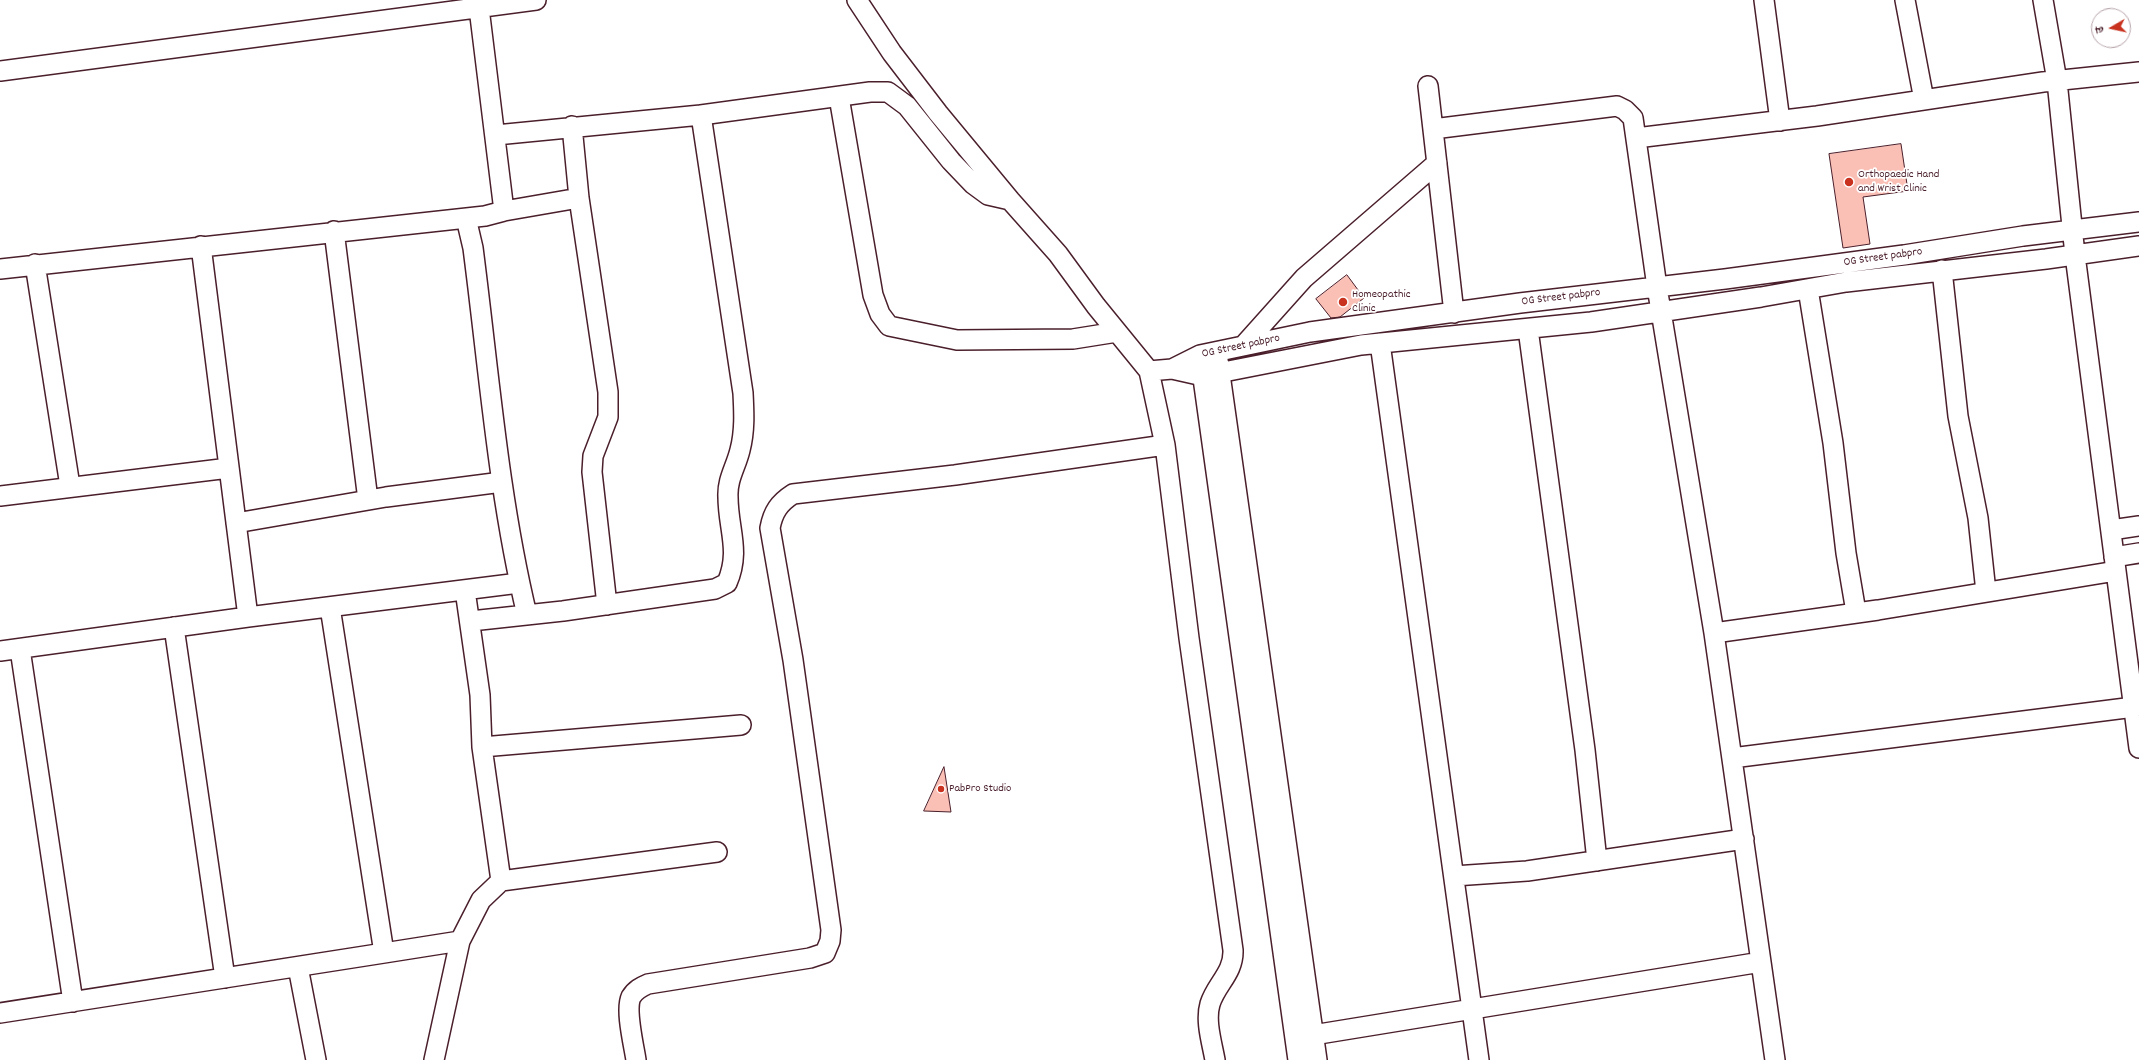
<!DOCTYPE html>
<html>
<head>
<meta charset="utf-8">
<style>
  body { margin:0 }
  #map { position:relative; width:2139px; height:1060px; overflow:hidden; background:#fff; font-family:Dekko,"Playpen Sans Deva",sans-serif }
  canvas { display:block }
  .north { position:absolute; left:2091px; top:8px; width:40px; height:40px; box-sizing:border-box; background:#fff; border:1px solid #b7a5aa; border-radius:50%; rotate:261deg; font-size:11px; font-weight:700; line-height:16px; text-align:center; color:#4a1f2b }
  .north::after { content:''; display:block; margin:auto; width:14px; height:18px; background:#c8321e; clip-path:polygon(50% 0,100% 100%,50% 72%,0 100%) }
</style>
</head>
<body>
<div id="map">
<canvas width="2139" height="1060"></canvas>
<div class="north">उ</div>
</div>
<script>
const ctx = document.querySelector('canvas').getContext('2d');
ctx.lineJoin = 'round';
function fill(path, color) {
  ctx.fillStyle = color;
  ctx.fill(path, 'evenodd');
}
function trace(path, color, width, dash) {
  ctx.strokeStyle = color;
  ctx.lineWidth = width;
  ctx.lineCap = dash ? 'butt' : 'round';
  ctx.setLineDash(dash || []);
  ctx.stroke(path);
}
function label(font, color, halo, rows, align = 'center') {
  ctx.font = font + ' Dekko,sans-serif';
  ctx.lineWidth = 3.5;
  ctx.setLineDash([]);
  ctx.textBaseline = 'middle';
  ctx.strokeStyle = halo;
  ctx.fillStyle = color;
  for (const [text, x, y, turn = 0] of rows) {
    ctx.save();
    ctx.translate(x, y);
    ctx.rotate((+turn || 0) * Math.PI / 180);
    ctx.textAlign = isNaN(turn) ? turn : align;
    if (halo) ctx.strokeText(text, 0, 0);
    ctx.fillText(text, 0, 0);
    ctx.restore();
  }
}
const building = new Path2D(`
  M1901,144L1908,191L1863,197L1870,244L1843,248L1829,154Z
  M1347,275L1364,298L1340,317L1331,318L1316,299Z
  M944,767L951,812L924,811Z`);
fill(building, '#fabfb5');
trace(building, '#4a1f2b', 1);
const minor = new Path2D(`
  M857,0L892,53L938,113L1010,200L1058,254L1096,306L1149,371L1172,369L1203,376L1361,345L1591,322L1761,297L1846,282L2046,259L2139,246
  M1764,0L1780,121
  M1905,0L1924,100
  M2043,0L2057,81L2075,255L2139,748
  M0,71L536,0
  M1428,86L1454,313
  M839,97L873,295L880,314L889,326L957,340L1073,339L1117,332
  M572,126L579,198L608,392V417L593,456L592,472L607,605
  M1433,129L1617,106L1625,110L1633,118L1657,287L1714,633L1775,1060
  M496,135L701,115L870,92H888L907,106L951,161L973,184L988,195L1010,200
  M1636,138L1817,116L2043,82L2139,72
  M504,211L579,198
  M466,218L473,248C489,371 498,494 527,615
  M334,231L368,500
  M201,246L248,617L519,583
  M35,264L70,486
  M0,269L485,216L504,211L479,8
  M1942,270L1958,416L1978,518L1986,592
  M1808,289L1833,443L1846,553L1856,612
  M1528,329L1585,750L1597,861
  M1380,343L1479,1060
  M1244,345L1304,278L1437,163
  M1218,360L1317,1060
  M1201,364L1298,1060
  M1172,369L1200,355L1310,332L1520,303L1725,279L1904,255L2023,236L2139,222
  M1149,371L1165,445L1189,638L1233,950C1234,973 1216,984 1210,1004C1205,1021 1212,1043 1215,1060
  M0,496L229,468
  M236,523L386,497L502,482
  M2111,530L2139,526
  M2114,557L2139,553
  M465,590L480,695L482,747L501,881L717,852
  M471,621L563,611L715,589L727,583C741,551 728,529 728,497C727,479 736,467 740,450C745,431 744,412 743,393L701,115
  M174,627L225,978
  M1714,633L1878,610L2116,571
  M20,649L73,1002
  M0,651L248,617
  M482,747L741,725
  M1732,758L2134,707
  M1454,876L1527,871L1744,839
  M384,953L460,941L481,900L501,881
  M298,967L316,1060
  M0,1013L384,953L330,607
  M1313,1035L1761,962
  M434,1060L460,941
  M636,1060C634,1046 625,1010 631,997C635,990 641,987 648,984L810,958L825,953L830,941L831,930L793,660L770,528C773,512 779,503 793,494L955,475L1165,445`);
trace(minor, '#4a1f2b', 22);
trace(minor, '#fff', 19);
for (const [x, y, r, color] of [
  [1849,182,5,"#c8321e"],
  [1343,302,5,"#c8321e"],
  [941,789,4,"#c8321e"]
]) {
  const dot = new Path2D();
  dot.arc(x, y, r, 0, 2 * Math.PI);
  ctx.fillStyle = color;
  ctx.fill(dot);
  trace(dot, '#fff', 1.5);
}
label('12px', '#4a1f2b', '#fff', [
  ["Orthopaedic Hand",1858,175],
  ["and Wrist Clinic",1858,189],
  ["Homeopathic",1352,295],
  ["Clinic",1352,309],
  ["PabPro Studio",949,789]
], 'left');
label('12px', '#4a1f2b', '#fff', [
  ["OG Street pabpro",1883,258,-8],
  ["OG Street pabpro",1561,298,-7],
  ["OG Street pabpro",1241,347,-12]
]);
</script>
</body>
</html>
